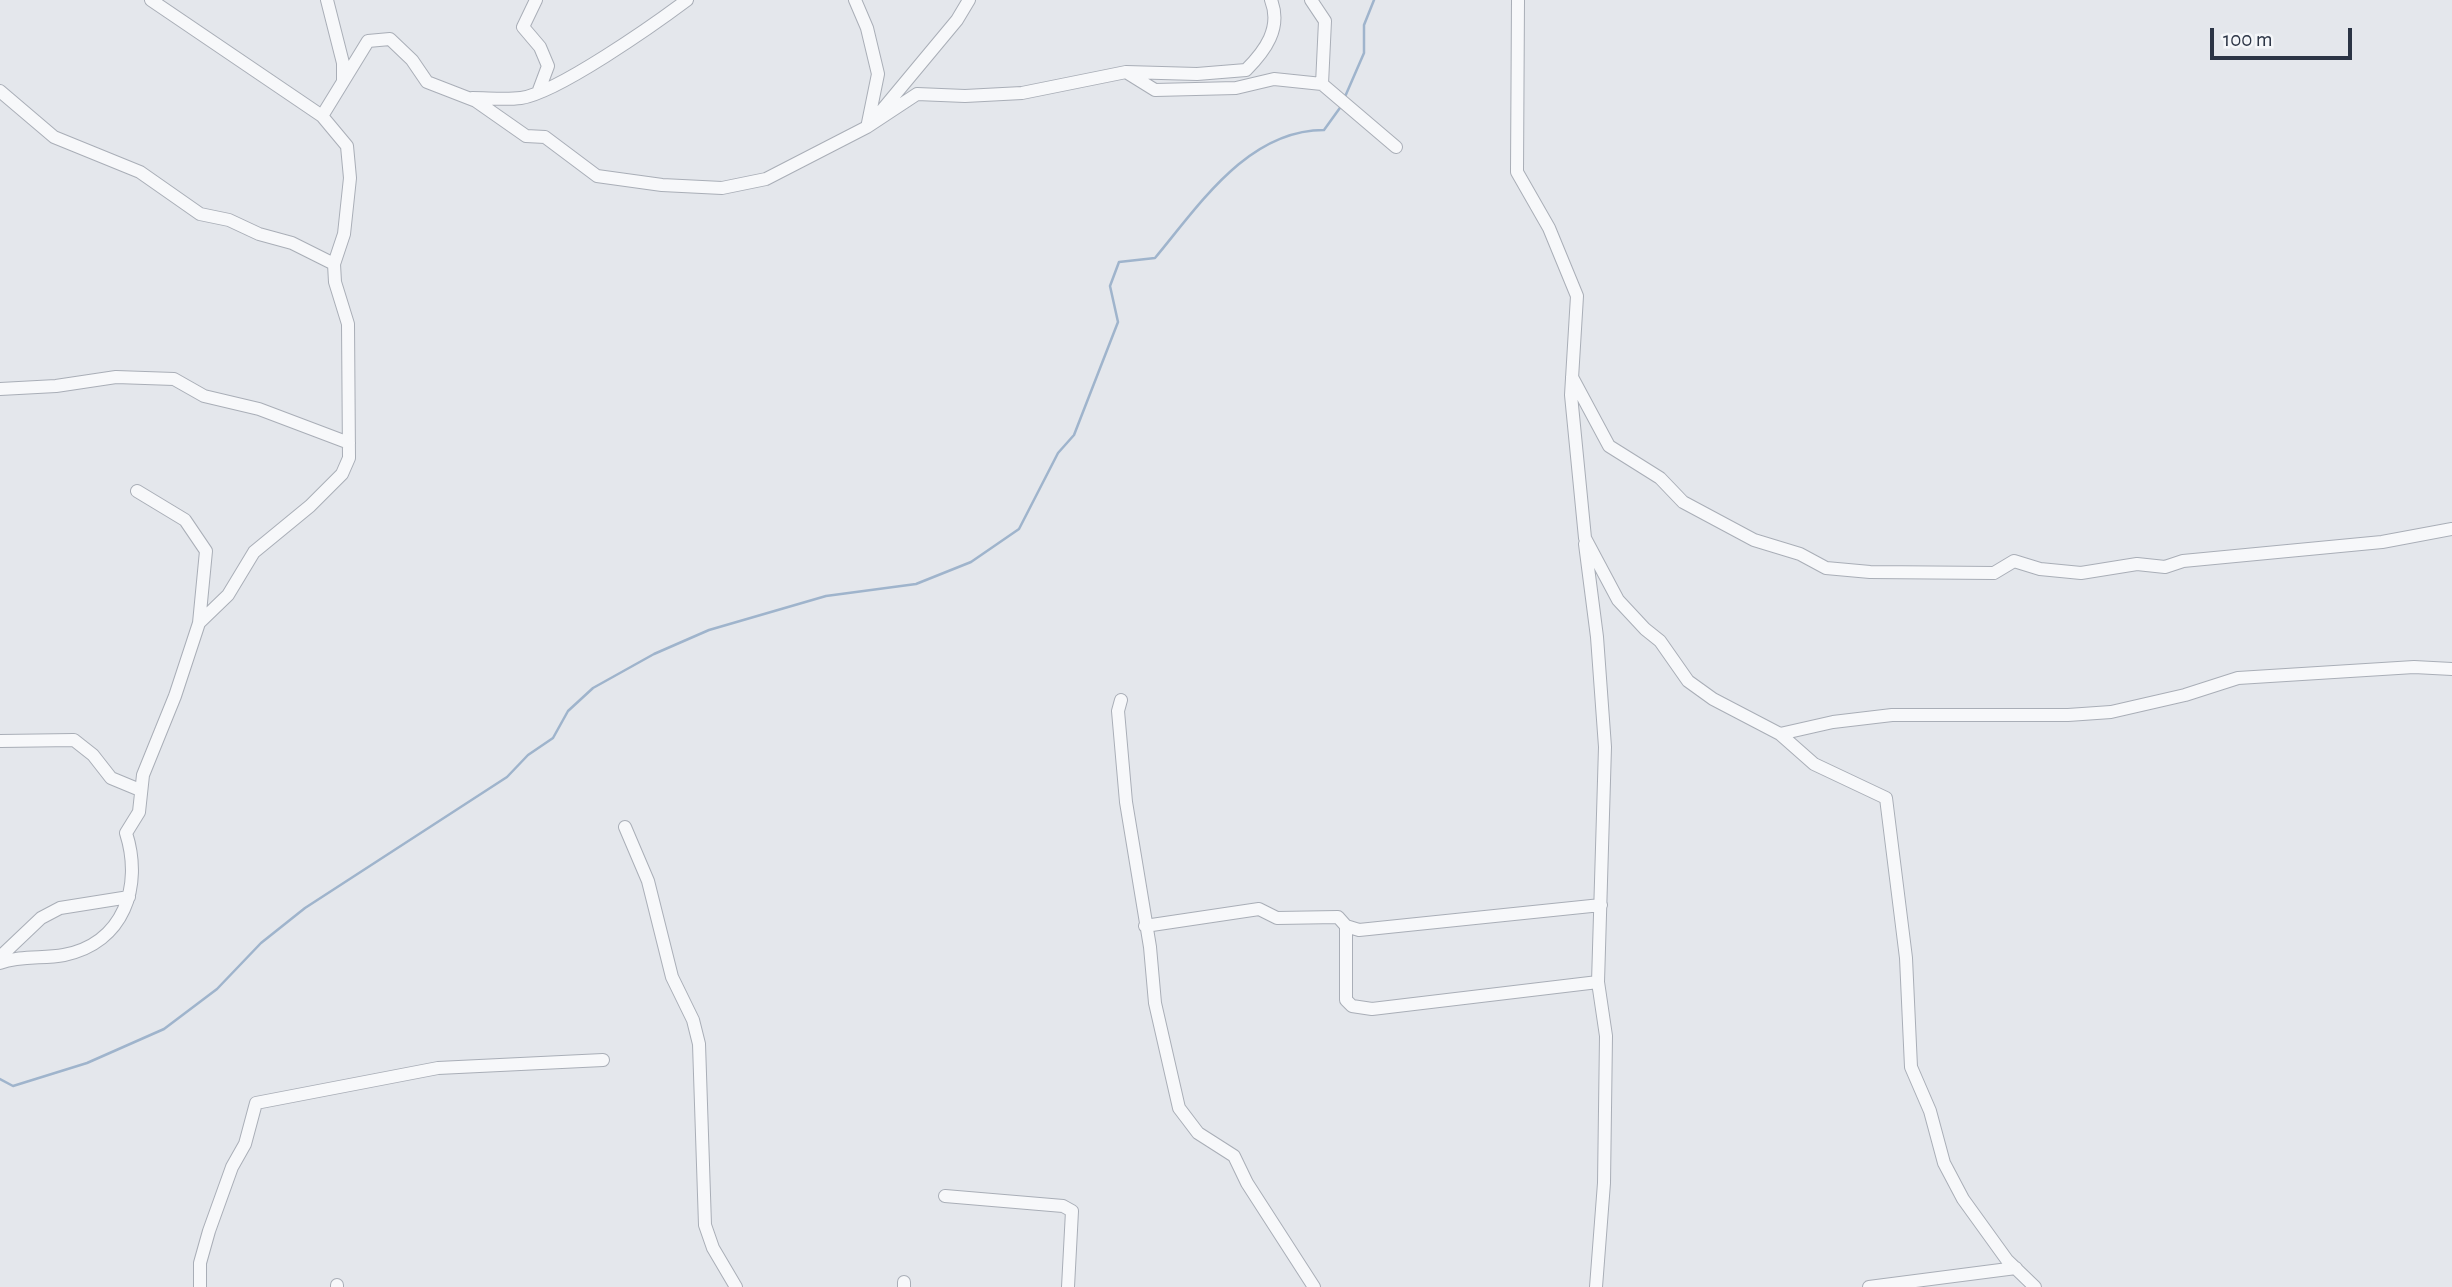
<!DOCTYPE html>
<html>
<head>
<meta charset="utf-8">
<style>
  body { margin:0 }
  #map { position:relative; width:2452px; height:1287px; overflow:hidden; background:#e4e7ec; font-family:"Alegreya Sans",sans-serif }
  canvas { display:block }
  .scale { position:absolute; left:2210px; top:28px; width:142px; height:32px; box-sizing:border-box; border:4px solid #2b3445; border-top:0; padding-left:9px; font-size:21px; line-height:24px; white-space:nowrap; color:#2b3445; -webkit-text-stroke:5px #f4f6f9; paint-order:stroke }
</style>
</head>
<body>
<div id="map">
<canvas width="2452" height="1287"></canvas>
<div class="scale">100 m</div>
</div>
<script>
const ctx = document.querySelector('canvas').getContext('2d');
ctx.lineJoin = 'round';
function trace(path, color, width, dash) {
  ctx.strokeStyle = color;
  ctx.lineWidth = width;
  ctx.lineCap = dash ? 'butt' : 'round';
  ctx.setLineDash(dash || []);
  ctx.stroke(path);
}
trace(new Path2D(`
  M1344,99L1364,53V25L1374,0
  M0,1079L13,1086L87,1063L164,1029L217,989L261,943L305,908L507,777L528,755L553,738L568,711L593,688L654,654L709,630L826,596L916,584L971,562L1019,529L1058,453L1074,435L1118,322L1110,286L1119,262L1155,258C1200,204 1248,130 1324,130L1342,105`), '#9fb4cc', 2.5);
const minor = new Path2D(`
  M151,0L322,116L347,146L350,178L344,234L334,264L335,282L348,324L349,458L342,474L310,506L254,552L228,595L199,623
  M327,0L343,63V81
  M536,0L523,27L540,47L548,66L539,90
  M855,0L867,28L878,74L868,123
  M1311,0L1325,21L1322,84
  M1518,0L1517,172L1549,228L1577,296L1571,395L1585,538L1618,600L1645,629L1660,641L1688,681L1713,699L1780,734L1814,764L1886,798L1906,958L1911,1067L1930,1111L1944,1163L1963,1199L2007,1260L2035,1287
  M1126,72L1197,74L1246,70C1265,51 1282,28 1271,0
  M0,91L54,137L140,172L200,214L229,220L259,234L292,243L334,264
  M472,98C488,98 505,100 521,98C557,93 655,24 687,0
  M878,115L957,20L969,0
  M322,116L368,41L390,39L412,60L427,82L476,101L526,136L545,137L597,176L662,185L722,188L766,179L867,127L917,94L965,96L1022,93L1126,72L1155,90L1236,88L1274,79L1322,84L1396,147
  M1572,377L1609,446L1660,478L1683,502L1754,540L1800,554L1826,568L1870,572L1994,573L2014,561L2040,569L2081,573L2137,564L2165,567L2183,561L2382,542L2452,529
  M0,389L56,386L116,377L174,379L204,396L259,409L349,443
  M1585,544L1597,637L1605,747L1598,982L1606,1036L1604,1183L1596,1287
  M1121,700L1118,711L1126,802L1150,947L1155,1003L1179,1108L1198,1133L1234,1156L1247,1183L1314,1287
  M1780,734L1833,722L1892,715H2068L2111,712L2185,695L2238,678L2414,667L2452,669
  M0,741L74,740L93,755L111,778L140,790
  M625,827L648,881L672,977L693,1020L699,1044L705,1225L713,1248L736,1287
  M1145,926L1259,909L1277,918L1338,917L1346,926L1359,930L1601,905
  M1346,926V1000L1352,1006L1372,1009L1598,982
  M0,957L41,918L60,908L129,897
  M0,963C21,955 43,959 64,955C124,943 143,886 126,833L139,812L143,775L175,696L199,623L206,551L185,520L137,491
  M945,1196L1063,1206L1072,1211L1068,1287
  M337,1285V1287
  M200,1287V1263L209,1231L232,1167L245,1144L256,1103L438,1068L603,1060
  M904,1287V1282
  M1869,1287L2016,1268`);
trace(minor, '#a9aeb7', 14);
trace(minor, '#f7f8fa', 12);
</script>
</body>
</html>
